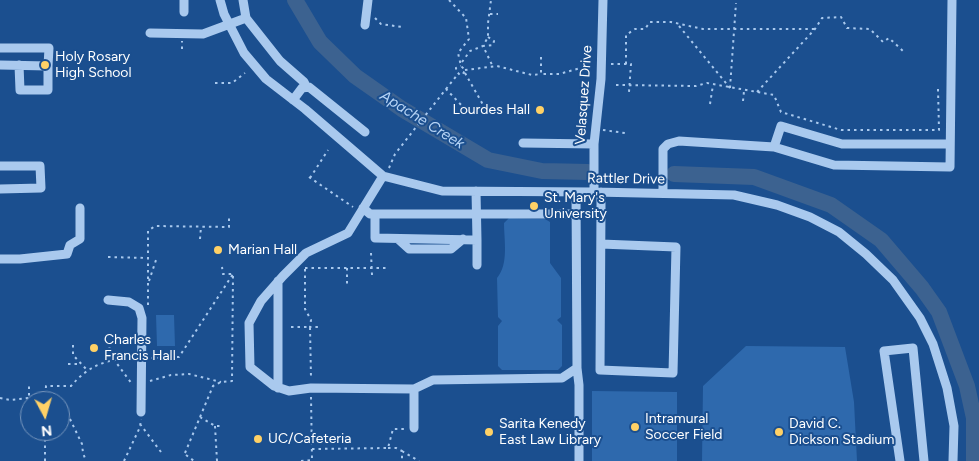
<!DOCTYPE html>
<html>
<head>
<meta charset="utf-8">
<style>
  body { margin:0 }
  #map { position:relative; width:979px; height:461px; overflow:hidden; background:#1b4f8f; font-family:Figtree,sans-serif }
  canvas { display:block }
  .north { position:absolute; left:20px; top:391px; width:50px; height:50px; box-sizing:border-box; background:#1b4f8f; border:1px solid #7695bc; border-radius:50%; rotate:174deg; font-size:14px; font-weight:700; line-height:20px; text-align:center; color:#fff }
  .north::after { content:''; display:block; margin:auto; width:18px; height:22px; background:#ffd166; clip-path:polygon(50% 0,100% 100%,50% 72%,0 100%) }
</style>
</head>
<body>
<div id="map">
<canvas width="979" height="461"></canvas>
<div class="north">N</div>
</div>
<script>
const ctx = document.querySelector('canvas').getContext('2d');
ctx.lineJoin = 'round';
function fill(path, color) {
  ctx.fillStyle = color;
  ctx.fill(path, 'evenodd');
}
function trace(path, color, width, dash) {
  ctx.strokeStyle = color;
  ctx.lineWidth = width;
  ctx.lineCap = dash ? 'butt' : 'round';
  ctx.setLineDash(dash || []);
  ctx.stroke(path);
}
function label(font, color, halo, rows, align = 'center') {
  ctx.font = font + ' Figtree,sans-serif';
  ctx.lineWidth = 4;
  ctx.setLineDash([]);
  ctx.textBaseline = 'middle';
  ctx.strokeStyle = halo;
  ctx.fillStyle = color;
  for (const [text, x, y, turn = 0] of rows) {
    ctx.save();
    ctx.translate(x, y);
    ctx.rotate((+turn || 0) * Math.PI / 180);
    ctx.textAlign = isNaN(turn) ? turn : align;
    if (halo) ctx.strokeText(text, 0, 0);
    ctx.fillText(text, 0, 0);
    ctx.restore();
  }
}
fill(new Path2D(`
  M509,218L545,219L550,222V263L561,278V317L557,320L562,325V366L558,370H502L498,366V326L502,321L498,317L497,278C509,264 504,240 504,223Z
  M156,315H174L175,346H157Z
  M746,346L845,347L854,402L857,461H702L703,386Z
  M592,391L677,392V461H592Z`), '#2e69ad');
trace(new Path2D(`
  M974,431H979`), '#9cc4f0', 2.5);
trace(new Path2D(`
  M295,0L320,42L355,76L402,109L488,160L542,171L588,172
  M674,174L754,177L831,205L881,240L922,288L939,312L967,386L974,418V461`), '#3c6290', 16);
trace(new Path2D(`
  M449,0L466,18L469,39L458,53L461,66L465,70L463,74L460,75L456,71V68L461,66
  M490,14H498
  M375,18L381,24L402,27
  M679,26L730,88
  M488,37L494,41L493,45L483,46L493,67
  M182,49V41
  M541,57V74H559L584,67L592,66
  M462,62L470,51L483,46L488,37V23L491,0
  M611,64H631L629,92
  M626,64V35L635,29H645L650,22H671L703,29H815
  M465,70L497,66L532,75L541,74
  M465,73L486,110
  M215,83H232L245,73
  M616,85L696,86L707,83L774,95L781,112L841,130H939L938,89
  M730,88L736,3
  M446,89L458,74
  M757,92L815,29L822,18L841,17L847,28L870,29L883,42L889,38L903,51
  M743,101L744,91
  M710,104L713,85
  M603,130L625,133
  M389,168L395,154L446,89L465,109L494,110
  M309,177L353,207
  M310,178L328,150
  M200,239L201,227
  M371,253L372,275
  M108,257L148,258
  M305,268H386
  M347,268V287
  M305,269V309L311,320L310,327H318
  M149,281L156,260
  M148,305V231L155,226L229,227V215
  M291,327H310L311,378
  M110,341L109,353L132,384
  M73,345V355L87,370
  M151,358L179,357L233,274
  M68,364H81
  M150,381L171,375L189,374L221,382
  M0,398L10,400L29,398L33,400H45
  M45,401L46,386H71C89,365 107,359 134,358
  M29,415V384
  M200,417L215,426H221
  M70,419L82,444L83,453L86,461
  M140,424L161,452
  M215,426L217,461
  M388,448H396L402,451V461
  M312,449L388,448L393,429H405
  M402,451L419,461
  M185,453L213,386L221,382L232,381L233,274H223L222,267
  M186,455L194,461
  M45,461V431
  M124,461L140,427L141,419
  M301,461L312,460L311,396`), '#a9c9ee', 2, [2.5, 4]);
trace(new Path2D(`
  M184,0V12
  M220,0L224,14L244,53L266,79L305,109L383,176L442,191L594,192L734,195L777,205L810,217L839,232L866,254L893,280L920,318L933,344L947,388L954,426L953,461
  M243,0L246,18
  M365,25L368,0
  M150,33L203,34L246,18L280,61L304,82L306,86
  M0,48H49L48,66L0,65
  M19,65L20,90H48V66
  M293,100L302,88L309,87L365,132
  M523,143L594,144
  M774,147L781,126L842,144H950
  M0,166H40L41,188L0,189
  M383,176L348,233L306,253L283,276L261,301L249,323L250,367L274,386L289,391L311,388L414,389L433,380L562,378L577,368L576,192
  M594,192V144L601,79L603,0
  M663,193V149L668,144L679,141L774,147L834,165L950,167L952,0
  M363,208L370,214H576
  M375,214V238L477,240L476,191
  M398,239L409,249H451L463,239
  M477,240V265
  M601,244L676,247L673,373L600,370L601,208V192
  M0,259H20L67,254L70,245L80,239V208
  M108,300L129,302L139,308L142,318L141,412
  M577,368L579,385V461
  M278,388V281
  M414,428V389
  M900,461L884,351L913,348L924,461`), '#a9c9ee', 9);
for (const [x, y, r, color] of [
  [45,65,5,"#ffd166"],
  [540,110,5,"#ffd166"],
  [534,206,5,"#ffd166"],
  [218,250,5,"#ffd166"],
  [94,348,5,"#ffd166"],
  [635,427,5,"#ffd166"],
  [489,432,5,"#ffd166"],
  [779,432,5,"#ffd166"],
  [258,439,5,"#ffd166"]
]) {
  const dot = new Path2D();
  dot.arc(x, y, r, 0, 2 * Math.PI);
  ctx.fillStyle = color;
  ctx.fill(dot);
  trace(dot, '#1b4f8f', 2);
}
label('14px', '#fff', '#1b4f8f', [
  ["Holy Rosary",55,57],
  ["High School",55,73],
  ["Lourdes Hall",530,110,"right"],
  ["St. Mary's",544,198],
  ["University",544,214],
  ["Marian Hall",228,250],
  ["Charles",104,340],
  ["Francis Hall",104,356],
  ["Intramural",645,419],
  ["Soccer Field",645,435],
  ["Sarita Kenedy",499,424],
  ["East Law Library",499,440],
  ["David C.",789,424],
  ["Dickson Stadium",789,440],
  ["UC/Cafeteria",268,439]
], 'left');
label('14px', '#fff', '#1b4f8f', [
  ["Velasquez Drive",584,95,-86],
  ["Rattler Drive",626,179,1]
]);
label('italic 15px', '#b5d3f5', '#1b4f8f', [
  ["Apache Creek",422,120,32]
]);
</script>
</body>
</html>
